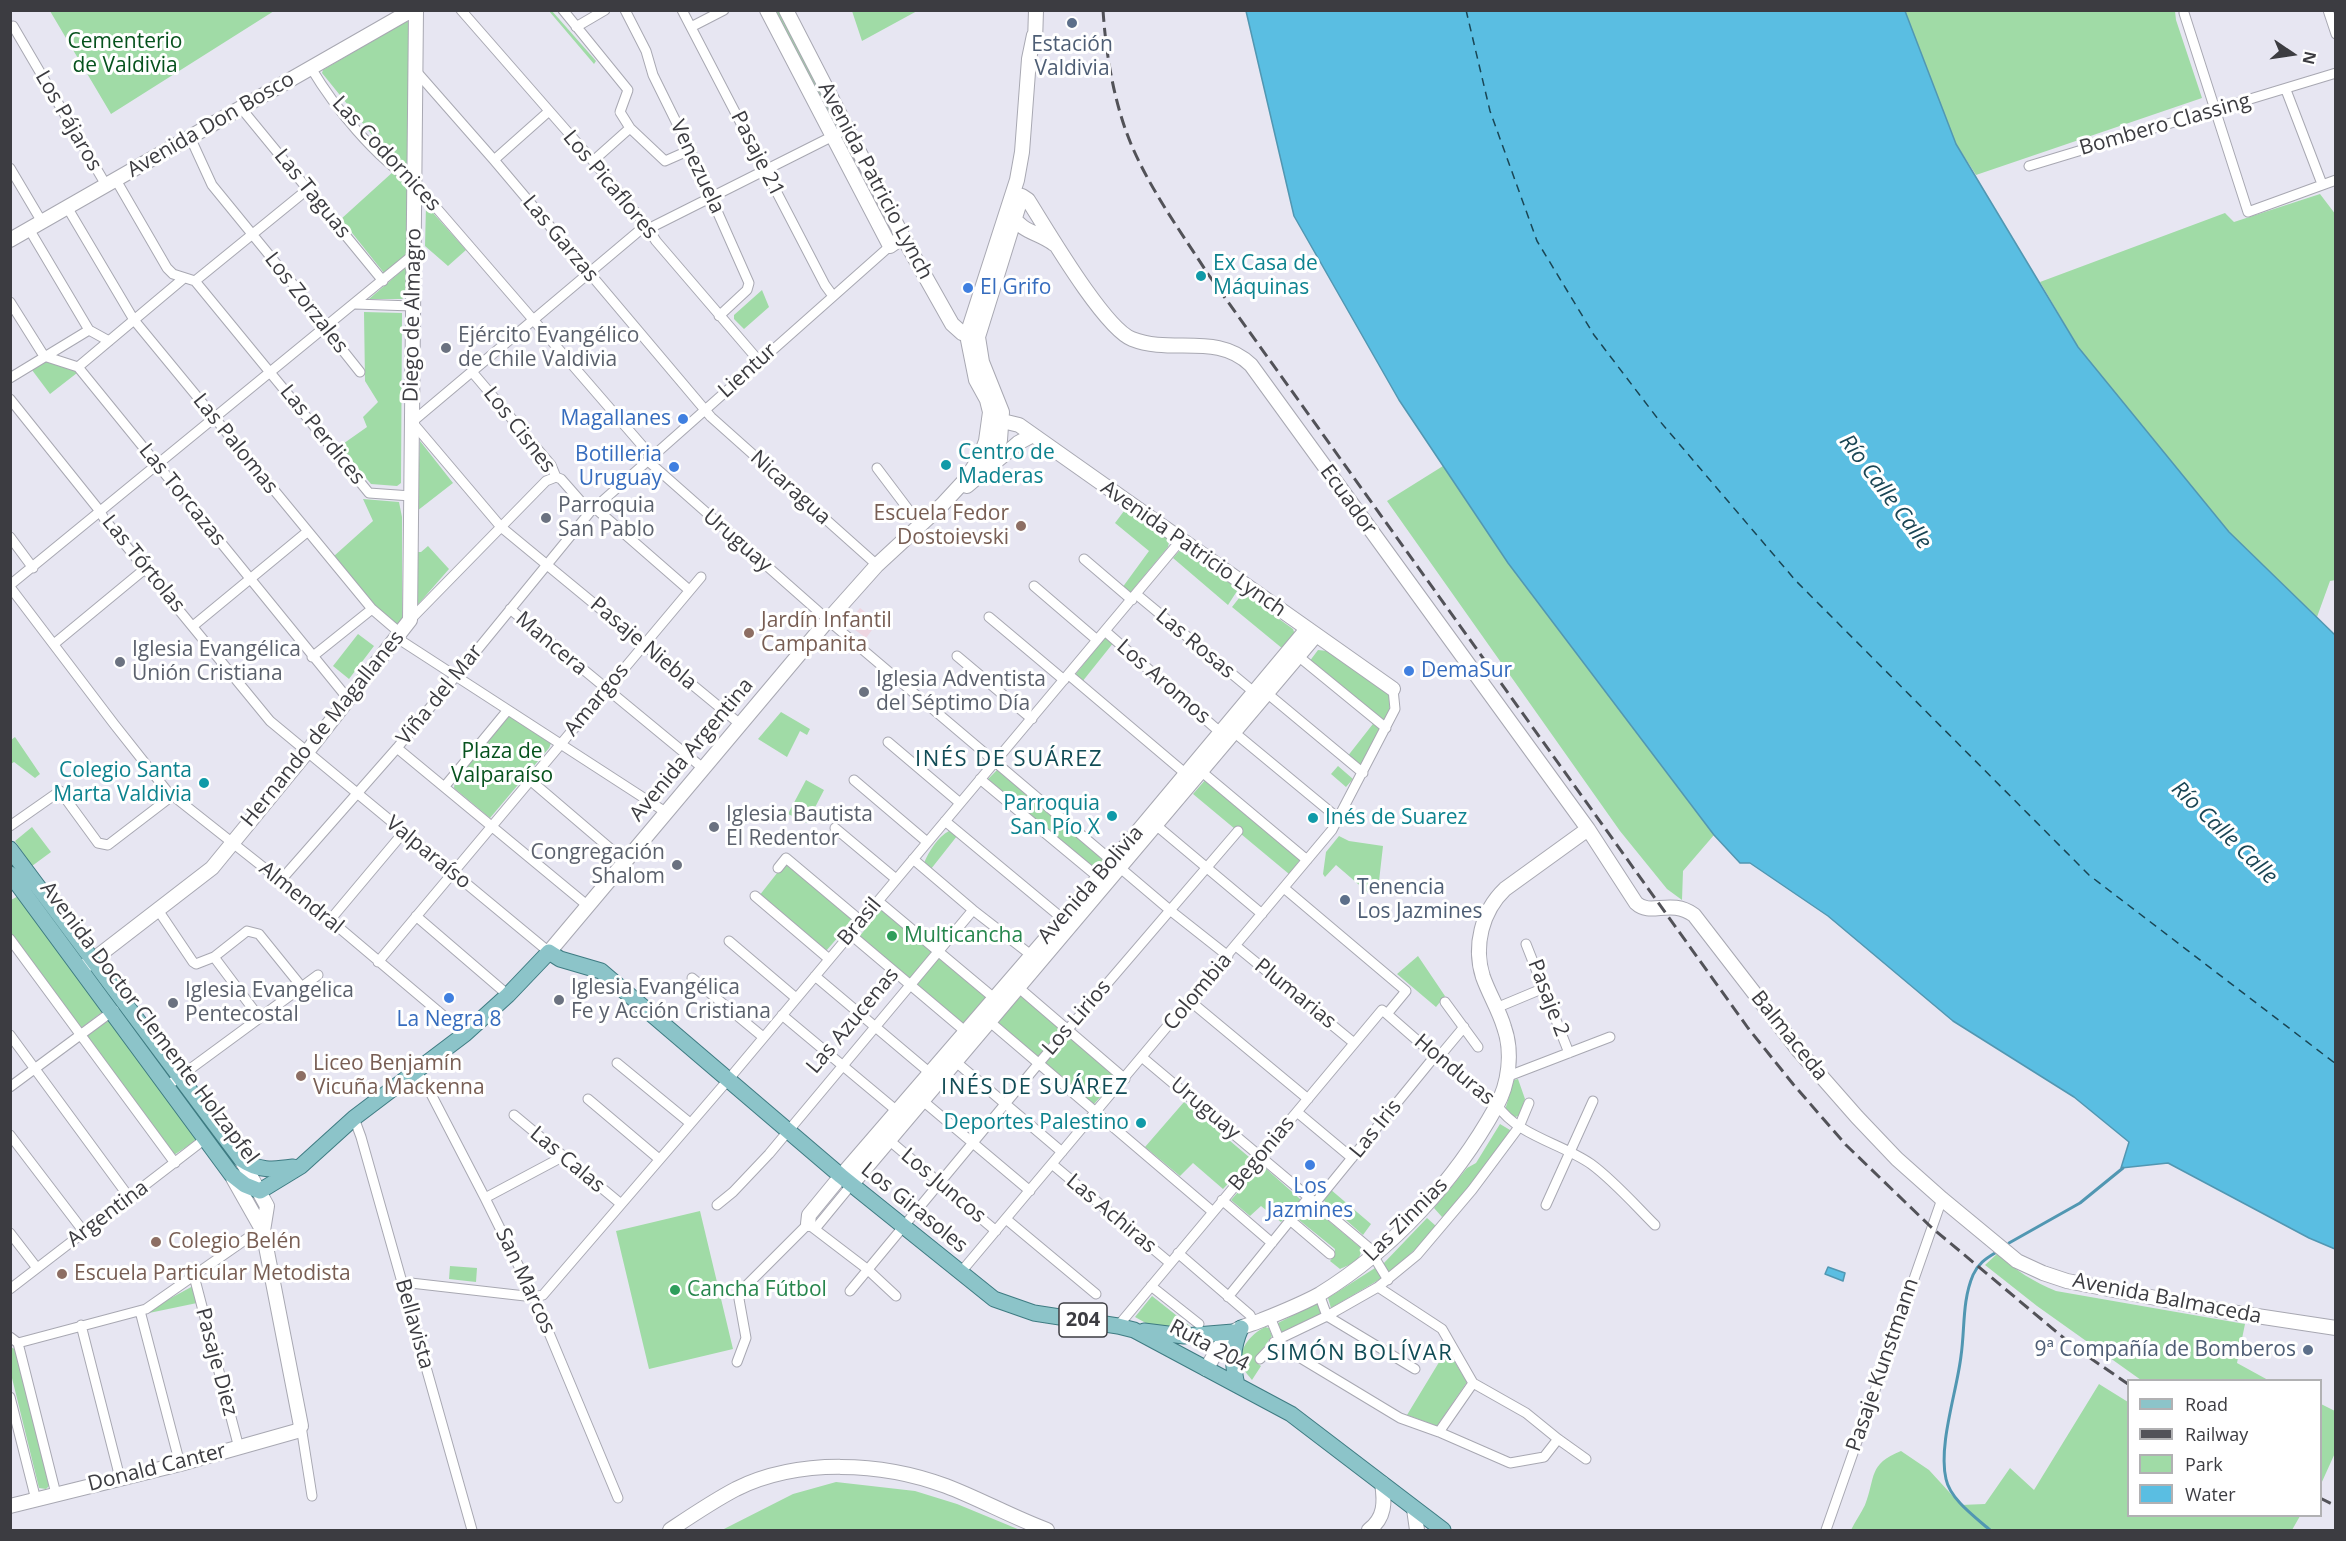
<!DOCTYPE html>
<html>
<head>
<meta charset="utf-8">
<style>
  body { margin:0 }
  #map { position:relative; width:2346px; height:1541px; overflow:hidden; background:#e7e6f2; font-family:"Open Sans",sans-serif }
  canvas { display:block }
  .frame { position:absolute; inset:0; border:12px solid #3c3c41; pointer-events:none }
  .legend { position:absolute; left:2127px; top:1379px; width:195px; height:138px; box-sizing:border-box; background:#fff; border:2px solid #b1b1b3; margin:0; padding:8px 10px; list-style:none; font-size:18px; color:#3c3c41 }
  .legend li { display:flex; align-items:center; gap:12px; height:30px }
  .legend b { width:30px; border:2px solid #b1b1b3 }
  .north { position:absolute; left:2262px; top:24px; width:60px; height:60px; -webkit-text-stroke:4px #fff; paint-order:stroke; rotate:103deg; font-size:16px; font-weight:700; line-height:24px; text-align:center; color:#3c3c41 }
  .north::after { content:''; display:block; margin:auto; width:21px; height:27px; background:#3c3c41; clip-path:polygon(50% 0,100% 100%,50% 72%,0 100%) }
</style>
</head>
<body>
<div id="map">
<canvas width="2346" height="1541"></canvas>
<div class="frame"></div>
<ul class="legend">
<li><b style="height:8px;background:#8cc4c9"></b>Road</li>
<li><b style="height:8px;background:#525258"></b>Railway</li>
<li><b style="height:16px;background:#a0dba6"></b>Park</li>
<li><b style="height:16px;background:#5abee2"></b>Water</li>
</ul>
<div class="north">N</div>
</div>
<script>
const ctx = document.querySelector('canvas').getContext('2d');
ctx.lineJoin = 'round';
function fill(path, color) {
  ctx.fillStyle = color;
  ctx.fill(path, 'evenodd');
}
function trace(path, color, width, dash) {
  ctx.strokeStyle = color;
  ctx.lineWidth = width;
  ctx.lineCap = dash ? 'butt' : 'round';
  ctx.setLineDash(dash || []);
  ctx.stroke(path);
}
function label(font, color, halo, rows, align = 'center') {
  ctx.font = font + ' "Open Sans",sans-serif';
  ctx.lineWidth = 6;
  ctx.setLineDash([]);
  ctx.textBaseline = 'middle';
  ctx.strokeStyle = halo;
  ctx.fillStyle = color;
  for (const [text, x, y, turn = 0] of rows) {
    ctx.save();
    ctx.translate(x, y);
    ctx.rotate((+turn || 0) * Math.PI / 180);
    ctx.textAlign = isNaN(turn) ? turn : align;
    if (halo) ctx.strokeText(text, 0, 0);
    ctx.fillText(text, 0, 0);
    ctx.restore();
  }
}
fill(new Path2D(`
  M860,608L878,622L866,638L847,624Z`), '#eed6e1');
fill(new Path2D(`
  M50,11H274L111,114Z
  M549,11H552L596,61L594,64Z
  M772,11H780L839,123L838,126L835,128Z
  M852,11V10L917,11L862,41Z
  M1905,11H2175L2176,20L2202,98L1976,175L1956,144Z
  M404,22H410L409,165L403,166L382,147L322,73L323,70Z
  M843,137H845L893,229L891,232L889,233L841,138Z
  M394,171L411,186L408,255L384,273L341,219Z
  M2320,194L2336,215V580L2330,581L2317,617L2229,532L2078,347L2040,282L2225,213L2234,222Z
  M426,205L466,250L448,266L425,246Z
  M405,268L408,269L406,296L402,299H369Z
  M762,290L769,307L744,329L734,319V315Z
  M364,312L402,313L401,483L397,486L371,484L340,446L367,427L363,417L378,402L365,381Z
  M47,361L75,369L77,373L50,394L32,370Z
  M420,441L453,483L417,511Z
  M1443,466L1508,563L1714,835L1683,871L1682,900L1667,889L1620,831L1387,501Z
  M363,499L399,502L402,517V620L396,625L375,605L334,556L373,521Z
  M1127,507L1170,537L1168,547L1129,594L1122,588L1149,551L1115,523Z
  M428,546L449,569L414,609L413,552H421Z
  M1182,548L1239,588L1228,605L1173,558Z
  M1243,593L1293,629L1295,635L1283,649L1232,607Z
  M358,634L374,646L349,679L333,666Z
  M1107,635L1114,642L1082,682L1075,675Z
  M1318,650L1327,651L1389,694L1390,713L1361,768L1347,757L1376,720L1309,662Z
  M781,712L810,729L807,735L800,731L787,757L758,739Z
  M510,715L552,741L549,748L490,818L454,788L455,780Z
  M15,737L40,774L35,778L14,762L11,764V740Z
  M1338,766L1353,779L1346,787L1331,774Z
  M997,770L1104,858L1096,870L987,780Z
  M1206,779L1300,860L1289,874L1193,794Z
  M806,780L824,790L807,823L788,814Z
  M32,827L51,852L32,866L15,841Z
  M949,831H954L957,836L931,869L924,863C929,851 938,837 949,831Z
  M1339,836L1349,841L1383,846L1378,890L1372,896L1336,865L1325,877L1323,874L1326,852Z
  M785,863L853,920L826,951L759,896Z
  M20,895L102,1005L101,1013L81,1028L11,934V900Z
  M882,908L990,1000L966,1028L859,937Z
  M1418,956L1445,996L1436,1007L1397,974Z
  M1019,993L1117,1078L1094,1104L994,1022Z
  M109,1016L195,1135V1141L174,1155L84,1035Z
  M1518,1079L1525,1099L1519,1116L1515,1117L1505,1110L1514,1080Z
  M178,1087L235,1162L234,1165L176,1088Z
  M1184,1102L1249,1157L1248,1163L1223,1189L1193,1163L1180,1176L1145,1147Z
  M1500,1124L1510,1130V1135L1447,1214L1442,1217L1434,1208L1467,1168L1476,1163Z
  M1263,1166L1300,1199V1202L1281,1222L1261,1206L1250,1216L1231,1200L1260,1167Z
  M1330,1189L1371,1224L1363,1235L1322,1199Z
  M1313,1208L1361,1248C1362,1261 1351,1264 1340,1269L1330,1261L1334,1256L1335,1249L1299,1220L1309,1209Z
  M700,1211L733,1349L649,1369L616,1231Z
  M1427,1218L1436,1226L1420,1245L1389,1273L1383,1264Z
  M1997,1254C2015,1270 2034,1282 2056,1291L2245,1324L2237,1363L2268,1380H2141L2037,1306L1985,1265Z
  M450,1266L477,1268L476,1282L449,1279Z
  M1375,1268L1382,1278L1331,1308L1328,1298Z
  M193,1286L197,1303L149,1313V1310Z
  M1152,1296L1191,1327L1192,1332L1153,1327L1135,1317Z
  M1317,1303L1321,1314L1282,1333L1278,1323Z
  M1265,1327L1269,1328L1272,1336L1256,1358L1257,1363L1261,1366L1252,1380C1249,1376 1244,1371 1243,1367C1236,1350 1251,1334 1265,1327Z
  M10,1347L15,1349L50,1485L46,1489L39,1488L11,1374Z
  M1447,1349L1467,1382L1437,1426L1407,1415Z
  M2099,1384L2128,1402V1516H2300L2292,1530H1851C1855,1522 1861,1513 1865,1505C1876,1477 1868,1464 1901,1451L1929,1470L1961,1505L1985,1504L2010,1468L2034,1490Z
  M2321,1404L2335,1411V1453L2321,1484Z
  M836,1482L915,1491L957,1504L1020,1530H722L793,1494Z`), '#a0dba6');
const water = new Path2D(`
  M1246,11H1905L1956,144L2078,347L2229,532L2335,635V1249L2309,1238L2168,1163L2121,1168L2129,1142L2074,1097L1953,1021L1828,916L1750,863H1740L1714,835L1508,563L1399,400L1294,216Z
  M1828,1267L1845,1273L1843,1281L1825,1274Z`);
fill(water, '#5abee2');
trace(water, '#5197b2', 1.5);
trace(new Path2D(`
  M2009,1243L2080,1203L2123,1168
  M1990,1530C1975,1517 1950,1499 1946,1479C1938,1445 1957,1391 1961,1356C1965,1329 1962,1301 1973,1275C1978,1264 1985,1259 1995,1253`), '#5197b2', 3);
trace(new Path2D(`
  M1466,10L1490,111L1537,241L1594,335L1658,419L1796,581L2089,875L2336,1064`), '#1a4655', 1.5, [8, 6]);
const street = new Path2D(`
  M461,10L593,161L646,225L656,241L759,361
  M563,10L628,90L620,112L630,128L665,161L690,150
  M625,10L646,51L653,75L690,150L749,283L747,290L719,316
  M682,10L825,285L833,296
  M2328,10L2336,34
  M2184,13L2248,212L2336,180
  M10,27L13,26L106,185
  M576,27L605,10
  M691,27L724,10
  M311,68C335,108 375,157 414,182L652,457
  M415,70L494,160L711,417L877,565
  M2286,90L2322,184
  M241,108L383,281
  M190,137L212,185L319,316L325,328L360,372
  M494,160L548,112
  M593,161L630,128
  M2029,166L2336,73
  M10,168L42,222
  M116,180L167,268L173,274L195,281L369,493L411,496
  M67,207L134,320L372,609L312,657
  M646,225L412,422L501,527L740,724
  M29,229L89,330L109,341
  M648,229L847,129
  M195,281L308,189
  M10,302L44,356L78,367L349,700
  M355,304L412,306
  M78,367L184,278
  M473,373L551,465L556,477L561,479L590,512
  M10,378L89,330
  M10,399L99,510L105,520L270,721L549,952
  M648,461L836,627L1171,911L1228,956
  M877,468L920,525
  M595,508L689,590
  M10,537L33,568
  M1084,559L1132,600
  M10,585L413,255
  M1034,586L1097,640
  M10,587L114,724L167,791L330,920L465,1034
  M1136,594L1255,693
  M372,609L400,633
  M510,609L704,769
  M989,617L1064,680
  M410,620L546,481L556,477
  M193,626L307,532
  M1105,631L1221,733
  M397,638L667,813
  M54,644L146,568
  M957,656L1032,719
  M1298,656L1386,728
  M1069,675L1186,774
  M1268,694L1363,773
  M1235,733L1339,819
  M888,742L960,803
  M397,748L588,906
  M1202,772L1307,860
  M980,779L1098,877
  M530,780L626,862
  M854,780L927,842
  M445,786L507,711
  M945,821L1063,919
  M10,826L60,791L98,843L108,845L172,796
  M1157,826L1262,914
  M835,828L896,879
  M913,859L973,910L1031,955
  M778,868L786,858L861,921
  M281,880L397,748L590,512L890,246
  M755,896L829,959
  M878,901L994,998
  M158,910L193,962L196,964L214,957L247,931L259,934L301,986
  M416,916L508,995
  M330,920L403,833
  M850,934L966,1032
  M10,939L175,1163
  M729,941L796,998
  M1526,944L1569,1053
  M1236,946L1354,1043
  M214,957L259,1017
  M378,962L701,577
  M815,976L930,1073
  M692,978L763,1037
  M1019,988L1125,1079
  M1190,1001L1308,1099
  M1445,1002L1478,1047
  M1496,1008L1544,988
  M1387,1014L1435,1056L1497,1105C1518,1136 1561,1143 1591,1164C1613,1180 1635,1205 1655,1225
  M782,1015L897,1111
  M990,1022L1213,1212
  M10,1035L129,1197
  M1439,1057L1464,1027
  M1143,1058L1368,1247L1388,1280
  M956,1062L1062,1152
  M617,1063L690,1123
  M416,1071L430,1092L485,1198L534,1297L618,1498
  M1506,1077L1610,1037
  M167,1086L318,975
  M10,1087L114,1010
  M588,1099L659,1159
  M923,1101L1030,1191
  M1297,1112L1352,1158
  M514,1115L621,1204
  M354,1118L361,1137L472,1530
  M10,1135L84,1232
  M890,1141L996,1231
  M1052,1164L1170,1263
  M485,1198L564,1156
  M1222,1200L1272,1243
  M1316,1202L1435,1056
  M717,1205L733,1192L769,1154L973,910
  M1546,1205L1593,1101
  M1006,1219L1096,1294
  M1290,1220L1330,1254
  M815,1229L852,1184
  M10,1233L37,1268
  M1178,1253L1250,1315L1254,1323
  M961,1272L1332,830L1395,709L1393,689
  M194,1276L239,1448
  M402,1282L534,1297L543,1295L728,1080L1181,540
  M1151,1286L1199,1324
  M1378,1287L1442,1329L1473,1383L1526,1413L1558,1439L1586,1459
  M10,1289L205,1139
  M850,1291L1039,1063L1238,831
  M1319,1294L1327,1316L1415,1369
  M1228,1297L1309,1197
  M140,1311L180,1464
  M1270,1317L1279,1339
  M81,1325L120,1478
  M1118,1326L1382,1010L1387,1014L1406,991L1284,888
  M10,1337L18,1343L146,1309L252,1235L263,1231
  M1274,1342L1400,1418L1439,1432L1510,1463L1544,1457L1558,1439
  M18,1343L56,1494
  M1260,1359L1279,1339L1327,1316L1378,1287L1417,1255L1472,1190L1519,1127L1529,1103
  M737,1362L746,1338L739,1299L744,1288L808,1224L867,1269L896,1296
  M10,1397L36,1500
  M301,1426L312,1496
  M1439,1432L1473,1383
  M1826,1530L1942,1199`);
const secondary = new Path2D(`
  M767,10L890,246L903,237
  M786,10L903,237L952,324L962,333L975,337
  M1035,43L1036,10
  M1014,194L1022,196L1028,200C1047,230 1104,328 1132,339C1172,355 1217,332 1251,365L1588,829L1636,903C1651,917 1670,898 1694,915L1799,1051L1857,1117L1897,1159L1942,1199L2017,1261L2043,1273L2067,1281L2224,1311L2336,1328
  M1012,215C1021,232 1040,233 1054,244
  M10,240L412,10
  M990,418L1019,425L1393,689
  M990,466L1000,440L1002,412L982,362L978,337L1019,205
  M967,486L1018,443L1031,436
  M549,952L828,620L877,565L942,505L966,479L980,457L986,441L990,412L987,400L976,380L967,335L1017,180L1022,152L1029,59L1034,35
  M85,966L212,868L307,752L410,620L416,10
  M233,1178L263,1231
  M852,1184L1316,635
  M808,1224L809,1215L841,1176L1113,861L1307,629
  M1206,1369C1214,1357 1221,1340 1233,1332C1241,1326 1253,1324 1262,1320C1282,1312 1302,1304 1320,1294C1393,1249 1455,1181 1496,1107C1509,1084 1513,1052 1504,1027C1499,1010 1489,994 1483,977C1473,946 1482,911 1505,889L1588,829
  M10,1506L180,1464L297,1431L301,1426L263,1231L267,1206L241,1159
  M1414,1509L1417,1530
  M670,1530C691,1516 713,1501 736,1489C799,1458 882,1462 946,1486C980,1499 1012,1517 1047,1530
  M1369,1530C1385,1518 1385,1502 1382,1483`);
const primary = new Path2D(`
  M10,849L241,1159C258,1171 273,1170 293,1167
  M10,874L231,1174L245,1185L260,1191L301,1166L354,1118L465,1034L508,995L549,952L560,959L601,971L841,1176L994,1299L1034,1313L1118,1326L1134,1330L1291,1414L1443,1530
  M1144,1331L1184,1336L1233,1332
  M1237,1385C1232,1364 1232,1348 1241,1328`);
trace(street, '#a8a8b2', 11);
trace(secondary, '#a8a8b2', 16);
trace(primary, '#3e7b82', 17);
trace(street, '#fff', 9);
trace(secondary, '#fff', 14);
trace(primary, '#8cc4c9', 15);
trace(new Path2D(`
  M1103,10C1106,55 1114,103 1131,144C1151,191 1181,232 1208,274L1748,1028L1793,1084L1846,1145L1931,1227L2077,1349L2128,1384
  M2320,1498L2336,1506`), '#525258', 3, [12, 6]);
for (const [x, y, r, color] of [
  [1072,23,6,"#5c6f8a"],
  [1201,276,6,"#0f9aa8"],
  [968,288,6,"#3f7fe0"],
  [446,348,6,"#6b7280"],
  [683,419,6,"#3f7fe0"],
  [946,465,6,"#0f9aa8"],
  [674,467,6,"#3f7fe0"],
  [546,518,6,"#6b7280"],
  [1021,526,6,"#8d6e63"],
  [749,633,6,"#8d6e63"],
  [120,662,6,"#6b7280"],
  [1409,671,6,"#3f7fe0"],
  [864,692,6,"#6b7280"],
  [204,783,6,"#0f9aa8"],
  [1112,816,6,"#0f9aa8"],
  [1313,818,6,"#0f9aa8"],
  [714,827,6,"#6b7280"],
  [677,865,6,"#6b7280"],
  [1345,900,6,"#5c6f8a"],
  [892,936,6,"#2e9e5b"],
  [449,998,6,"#3f7fe0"],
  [559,1000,6,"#6b7280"],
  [173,1003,6,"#6b7280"],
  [301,1076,6,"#8d6e63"],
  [1141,1123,6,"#0f9aa8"],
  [1310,1165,6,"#3f7fe0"],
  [156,1242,6,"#8d6e63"],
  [62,1274,6,"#8d6e63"],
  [675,1290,6,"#2e9e5b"],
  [2308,1350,6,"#5c6f8a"]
]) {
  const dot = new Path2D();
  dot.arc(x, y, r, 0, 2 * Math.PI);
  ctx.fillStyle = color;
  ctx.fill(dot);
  trace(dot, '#fff', 2);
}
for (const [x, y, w] of [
  [1083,1320,48]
]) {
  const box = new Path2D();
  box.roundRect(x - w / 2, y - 17, w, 34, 4.5);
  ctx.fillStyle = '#fff';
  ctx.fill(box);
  trace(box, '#3c3c41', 1.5);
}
label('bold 20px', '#3c3c41', null, [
  ["204",1083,1320]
]);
label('21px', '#06521d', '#fff', [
  ["Cementerio",125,42],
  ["de Valdivia",125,66],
  ["Plaza de",502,752],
  ["Valparaíso",502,776]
]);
label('21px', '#4e5e75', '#fff', [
  ["Estación",1072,45],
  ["Valdivia",1072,69],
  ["Tenencia",1357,888,"left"],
  ["Los Jazmines",1357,912,"left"],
  ["9ª Compañía de Bomberos",2296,1350,"right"]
]);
label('21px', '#3c3c41', '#fff', [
  ["Los Pájaros",68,121,60],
  ["Avenida Don Bosco",211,125,-30],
  ["Bombero Classing",2165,125,-16],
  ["Las Codornices",386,154,47],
  ["Pasaje 21",757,154,63],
  ["Venezuela",697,167,65],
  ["Avenida Patricio Lynch",875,181,62],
  ["Los Picaflores",610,185,50],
  ["Las Taguas",312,194,51],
  ["Las Garzas",560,239,50],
  ["Los Zorzales",306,303,52],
  ["Diego de Almagro",413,315,-89],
  ["Lientur",748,371,-42],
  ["Los Cisnes",519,430,52],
  ["Las Perdices",322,435,51],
  ["Las Palomas",235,444,51],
  ["Nicaragua",790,488,42],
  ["Las Torcazas",182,495,51],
  ["Ecuador",1348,500,54],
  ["Uruguay",737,541,41],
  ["Avenida Patricio Lynch",1193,549,35],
  ["Las Tórtolas",143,564,51],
  ["Mancera",551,644,40],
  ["Pasaje Niebla",643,644,40],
  ["Las Rosas",1195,644,40],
  ["Los Aromos",1163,682,41],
  ["Viña del Mar",440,695,-51],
  ["Amargos",597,700,-50],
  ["Hernando de Magallanes",323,729,-51],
  ["Avenida Argentina",692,750,-50],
  ["Valparaíso",428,853,39],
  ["Avenida Bolivia",1091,885,-49],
  ["Almendral",301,898,39],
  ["Brasil",860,922,-50],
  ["Colombia",1198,992,-50],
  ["Plumarias",1295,994,39],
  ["Pasaje 2",1548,998,69],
  ["Los Lirios",1077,1018,-49],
  ["Las Azucenas",853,1021,-50],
  ["Avenida Doctor Clemente Holzapfel",149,1023,53],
  ["Balmaceda",1789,1036,51],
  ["Honduras",1454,1070,40],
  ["Uruguay",1205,1109,40],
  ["Las Iris",1376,1129,-51],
  ["Begonias",1262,1154,-50],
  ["Las Calas",567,1160,40],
  ["Los Juncos",943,1186,40],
  ["Los Girasoles",914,1208,39],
  ["Argentina",108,1214,-37],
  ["Las Achiras",1111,1214,40],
  ["Las Zinnias",1406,1220,-45],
  ["San Marcos",525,1281,65],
  ["Avenida Balmaceda",2167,1299,11],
  ["Bellavista",414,1324,74],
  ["Ruta 204",1209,1346,28],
  ["Pasaje Diez",216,1362,75],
  ["Pasaje Kunstmann",1883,1365,-71],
  ["Donald Canter",157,1468,-14]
]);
label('21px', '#0d838f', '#fff', [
  ["Ex Casa de",1213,264],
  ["Máquinas",1213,288],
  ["Centro de",958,453],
  ["Maderas",958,477],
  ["Colegio Santa",192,771,"right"],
  ["Marta Valdivia",192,795,"right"],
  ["Parroquia",1100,804,"right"],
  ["San Pío X",1100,828,"right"],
  ["Inés de Suarez",1325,818],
  ["Deportes Palestino",1129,1123,"right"]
], 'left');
label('21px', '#366cbe', '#fff', [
  ["El Grifo",980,288],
  ["Magallanes",671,419,"right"],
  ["Botilleria",662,455,"right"],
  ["Uruguay",662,479,"right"],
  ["DemaSur",1421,671],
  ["La Negra 8",449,1020,"center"],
  ["Los",1310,1187,"center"],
  ["Jazmines",1310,1211,"center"]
], 'left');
label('21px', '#5b616d', '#fff', [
  ["Ejército Evangélico",458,336],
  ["de Chile Valdivia",458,360],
  ["Parroquia",558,506],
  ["San Pablo",558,530],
  ["Iglesia Evangélica",132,650],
  ["Unión Cristiana",132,674],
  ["Iglesia Adventista",876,680],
  ["del Séptimo Día",876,704],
  ["Iglesia Bautista",726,815],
  ["El Redentor",726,839],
  ["Congregación",665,853,"right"],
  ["Shalom",665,877,"right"],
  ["Iglesia Evangélica",571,988],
  ["Fe y Acción Cristiana",571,1012],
  ["Iglesia Evangelica",185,991],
  ["Pentecostal",185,1015]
], 'left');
label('21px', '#785e54', '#fff', [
  ["Escuela Fedor",1009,514,"right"],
  ["Dostoievski",1009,538,"right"],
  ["Jardín Infantil",761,621],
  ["Campanita",761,645],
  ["Liceo Benjamín",313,1064],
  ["Vicuña Mackenna",313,1088],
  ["Colegio Belén",168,1242],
  ["Escuela Particular Metodista",74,1274]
], 'left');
label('21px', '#27864d', '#fff', [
  ["Multicancha",904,936],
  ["Cancha Fútbol",687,1290]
], 'left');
label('italic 22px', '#1a4655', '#fff', [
  ["Río Calle Calle",1885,492,53],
  ["Río Calle Calle",2224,833,44]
]);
ctx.letterSpacing = '1.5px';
label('22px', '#114c56', '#fff', [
  ["INÉS DE SUÁREZ",1009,760],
  ["INÉS DE SUÁREZ",1035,1088],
  ["SIMÓN BOLÍVAR",1360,1354]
]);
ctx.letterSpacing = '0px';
</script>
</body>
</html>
